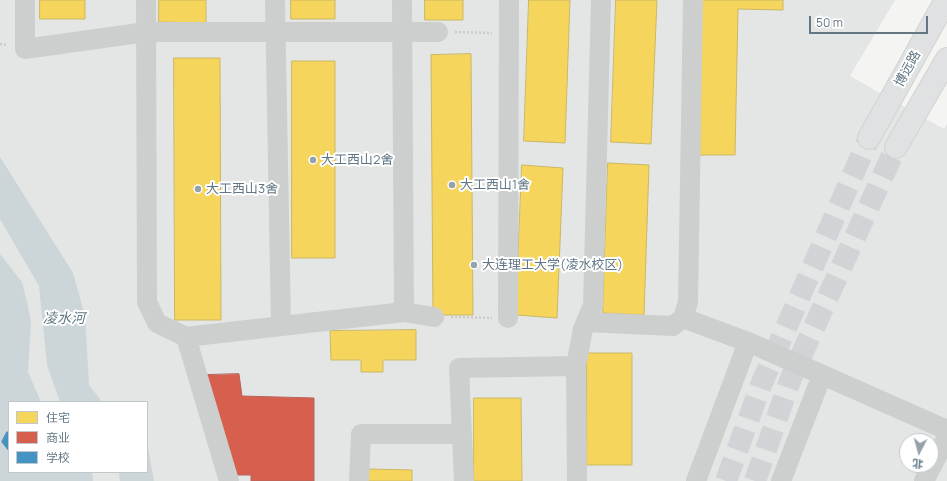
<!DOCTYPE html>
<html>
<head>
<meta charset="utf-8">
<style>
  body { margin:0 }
  #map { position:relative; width:947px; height:481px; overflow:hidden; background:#f4f4f2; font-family:Manrope,"Noto Sans SC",sans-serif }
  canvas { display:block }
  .legend { position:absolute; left:8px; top:401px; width:140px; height:72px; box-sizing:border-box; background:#fff; border:1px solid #c0c8ce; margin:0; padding:5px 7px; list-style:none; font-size:12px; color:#627684 }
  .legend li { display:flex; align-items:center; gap:8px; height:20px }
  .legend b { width:20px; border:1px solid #c0c8ce }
  .north { position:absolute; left:899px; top:433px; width:40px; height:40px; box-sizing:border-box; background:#fff; border:1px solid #c0c8ce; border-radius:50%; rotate:186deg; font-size:11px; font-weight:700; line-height:16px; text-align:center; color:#627684 }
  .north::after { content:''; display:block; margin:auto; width:14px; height:18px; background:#95a2aa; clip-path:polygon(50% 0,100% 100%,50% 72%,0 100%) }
  .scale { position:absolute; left:809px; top:16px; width:119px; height:18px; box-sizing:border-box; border:2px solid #627684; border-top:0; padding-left:5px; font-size:12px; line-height:14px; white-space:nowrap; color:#627684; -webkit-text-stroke:3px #fff; paint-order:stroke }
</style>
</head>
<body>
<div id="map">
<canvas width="947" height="481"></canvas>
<ul class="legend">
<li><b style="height:11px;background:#f6d55c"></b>住宅</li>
<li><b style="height:11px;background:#d6604d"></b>商业</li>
<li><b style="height:11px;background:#4393c3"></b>学校</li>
</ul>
<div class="north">北</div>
<div class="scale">50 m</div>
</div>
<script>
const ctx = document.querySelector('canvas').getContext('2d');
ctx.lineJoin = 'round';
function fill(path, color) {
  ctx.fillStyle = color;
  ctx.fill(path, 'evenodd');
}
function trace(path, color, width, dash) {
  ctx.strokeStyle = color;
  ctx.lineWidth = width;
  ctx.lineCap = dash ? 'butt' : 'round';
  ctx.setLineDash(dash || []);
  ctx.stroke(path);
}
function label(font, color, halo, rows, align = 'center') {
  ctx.font = font + ' Manrope,"Noto Sans SC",sans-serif';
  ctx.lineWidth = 4;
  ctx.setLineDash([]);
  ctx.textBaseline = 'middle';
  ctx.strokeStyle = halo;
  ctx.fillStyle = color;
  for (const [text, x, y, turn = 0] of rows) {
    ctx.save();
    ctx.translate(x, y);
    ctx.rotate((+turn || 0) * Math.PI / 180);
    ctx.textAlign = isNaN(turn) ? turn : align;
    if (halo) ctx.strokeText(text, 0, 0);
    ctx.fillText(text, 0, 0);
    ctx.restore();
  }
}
fill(new Path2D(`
  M0,0H895L850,76L944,129L947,124V481H0ZM9,402H147V472H9ZM907,441H931V465H907Z`), '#e4e6e5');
fill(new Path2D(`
  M0,157L73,273L85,316L89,385L102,402H60L47,365L39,286L0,219Z
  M0,254L22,282L27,302L31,322L28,372L41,402H9V472H92L93,481H0Z
  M147,442L154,481H120L119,472H147Z`), '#ccd5d7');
const homes = new Path2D(`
  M40,0H85V19H40Z
  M159,0H206V23L159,22Z
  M291,0H335V19H291Z
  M425,0H463V20H425Z
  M529,0H570L565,143L524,141Z
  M616,0H657L651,144L611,142Z
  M702,0H783V10L738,9L735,155H700Z
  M471,54L473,315H433L431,55Z
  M174,58H220L221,320H175Z
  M292,61H335V258H292Z
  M608,163L649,165L644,315L603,313Z
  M522,165L563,168L557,318L516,315Z
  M416,330V360H383V372H361V360H331L330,331Z
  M587,353H632V465H587Z
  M474,398H521L522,481H474Z
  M368,469L412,470V481H368Z`);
fill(homes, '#f6d55c');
trace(homes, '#cab868', 1);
const shops = new Path2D(`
  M239,374L242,396L314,398V481H251V475H237L205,375Z`);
fill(shops, '#d6604d');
trace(shops, '#b3675e', 1);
const schools = new Path2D(`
  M7,432H9V451L2,442Z`);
fill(schools, '#4393c3');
trace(schools, '#4c8ab0', 1);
trace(new Path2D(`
  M726,481L761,385L869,138
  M755,481L791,378L896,147`), '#d0d4d6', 22, [22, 11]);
const major = new Path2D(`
  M869,138L946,0
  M896,147L947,59`);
trace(major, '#d1d2d1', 24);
trace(new Path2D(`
  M455,32L492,33
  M0,44L7,45
  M451,317L492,318`), '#cbcccc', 2.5, [2, 2]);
trace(new Path2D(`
  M25,0V49L146,32H438
  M146,0L147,302L157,323L186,337L229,481
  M275,0L281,326
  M404,312L434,317
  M508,318L509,0
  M683,318L748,342L947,430
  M586,322L673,326L683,318L688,302L693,0
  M186,337L404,312L402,0
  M576,366L583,329L593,305L601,0
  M359,481L361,434H462
  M464,481L459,368L576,366L577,481
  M696,481L748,342
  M781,481L822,375
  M924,481L947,437`), '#cdcfcf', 20);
trace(major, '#e0e1e2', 22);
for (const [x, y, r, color] of [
  [313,160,4,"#95a2aa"],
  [452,185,4,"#95a2aa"],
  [198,189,4,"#95a2aa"],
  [474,265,4,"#95a2aa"]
]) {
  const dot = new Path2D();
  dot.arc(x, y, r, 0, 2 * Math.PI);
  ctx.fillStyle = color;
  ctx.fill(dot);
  trace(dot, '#fff', 1.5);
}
label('13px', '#627684', '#fff', [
  ["博远路",908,69,-61]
]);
label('13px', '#627684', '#fff', [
  ["大工西山2舍",321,160],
  ["大工西山1舍",460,185],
  ["大工西山3舍",206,189],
  ["大连理工大学(凌水校区)",482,265]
], 'left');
label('italic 14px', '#5e7981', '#fff', [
  ["凌水河",64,319]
]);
</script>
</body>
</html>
